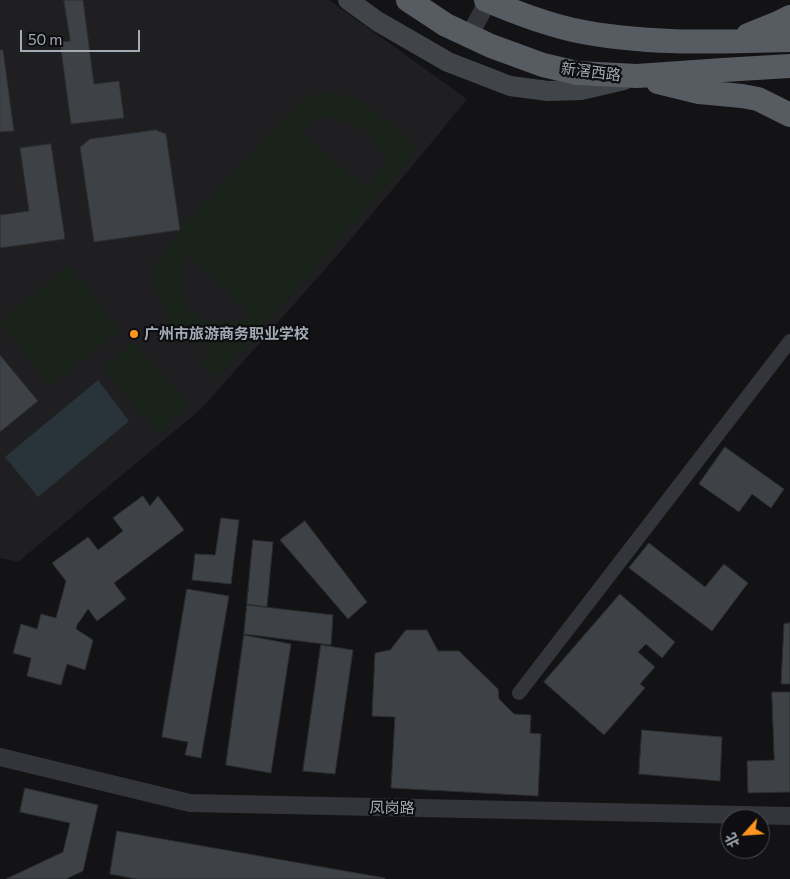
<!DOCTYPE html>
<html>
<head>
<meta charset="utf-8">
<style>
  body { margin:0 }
  #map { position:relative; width:790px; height:879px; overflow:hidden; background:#131315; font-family:Commissioner,"Noto Sans SC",sans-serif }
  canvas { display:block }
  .north { position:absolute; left:720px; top:809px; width:50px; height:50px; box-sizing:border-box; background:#0e0e10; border:1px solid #4a4d52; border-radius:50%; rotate:244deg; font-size:14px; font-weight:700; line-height:20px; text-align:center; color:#a3abb6 }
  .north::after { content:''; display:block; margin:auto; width:18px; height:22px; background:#ff9520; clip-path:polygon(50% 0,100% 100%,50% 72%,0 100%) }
  .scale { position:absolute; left:20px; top:30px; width:120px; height:22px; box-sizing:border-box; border:2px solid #a3abb6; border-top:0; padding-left:6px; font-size:15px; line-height:18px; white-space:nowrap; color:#a3abb6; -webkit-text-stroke:4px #0e0e10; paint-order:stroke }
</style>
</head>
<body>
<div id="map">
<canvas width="790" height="879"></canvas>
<div class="north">北</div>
<div class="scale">50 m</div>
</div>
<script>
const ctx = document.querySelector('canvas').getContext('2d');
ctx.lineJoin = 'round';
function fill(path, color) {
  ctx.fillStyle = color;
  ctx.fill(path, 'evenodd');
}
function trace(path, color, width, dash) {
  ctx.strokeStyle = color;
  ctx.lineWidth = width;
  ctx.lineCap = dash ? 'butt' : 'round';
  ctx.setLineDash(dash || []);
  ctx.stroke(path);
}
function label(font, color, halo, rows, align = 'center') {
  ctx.font = font + ' Commissioner,"Noto Sans SC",sans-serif';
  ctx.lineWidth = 4.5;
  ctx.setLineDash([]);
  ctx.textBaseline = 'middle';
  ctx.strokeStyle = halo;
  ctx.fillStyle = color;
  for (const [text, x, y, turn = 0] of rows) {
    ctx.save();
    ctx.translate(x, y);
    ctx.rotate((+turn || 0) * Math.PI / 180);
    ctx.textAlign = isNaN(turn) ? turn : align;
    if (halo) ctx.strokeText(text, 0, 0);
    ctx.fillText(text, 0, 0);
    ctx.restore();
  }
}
fill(new Path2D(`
  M0,0H329L467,99L428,147L335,258L201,409L18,562L0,558Z`), '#1f1f22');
fill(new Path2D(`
  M320,93H333L354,98L365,105L386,119L413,143L416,152L217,379L201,364L212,349L176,330L168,319L159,300L155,280L158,261L193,215L302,100ZM322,117C344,120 365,125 377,144C379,147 382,151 383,155C384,158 384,163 384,167L365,187L301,133L314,119ZM187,254L250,313V314L240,321L221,323L205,321L195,316L183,300L179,288L184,259Z
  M69,266L120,330L50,386L0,323V321Z
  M134,342L189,405L158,433L103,369Z`), '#1a231a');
fill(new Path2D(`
  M98,380L129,421L38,497L5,457Z`), '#283439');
const building = new Path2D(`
  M64,0H83L94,84L119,81L124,118L71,124L60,42L70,41Z
  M0,50H3L14,131L0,132Z
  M156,130L166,134L180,230L94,242L80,147L90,139Z
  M51,144L65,239L0,248V215L29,211L20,148Z
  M0,355L38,401L0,432Z
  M725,447L784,489L771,508L752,494L739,512L699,484Z
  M143,496L150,506L158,496L184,530L114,583L126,599L97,621L88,609L77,625L76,629L93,640L85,670L67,664L61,685L27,676L31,658L13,653L21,624L37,629L41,614L56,618L66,581L52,563L88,537L98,550L123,531L113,518Z
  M221,518L239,520L231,584L192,580L195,554L215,555Z
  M305,521L367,602L348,619L280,540Z
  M253,540L273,542L267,607L247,604Z
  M649,543L705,587L724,564L748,583L712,631L629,568Z
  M187,589L229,596L201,758L185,755L188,742L162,737Z
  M620,594L675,642L662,658L646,644L638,652L655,667L640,684L645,688L604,735L544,682Z
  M247,605L333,615L331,645L244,634Z
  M790,623V684H781L784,624Z
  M406,630H427L438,651H459L498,689L499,699L514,714L531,715L530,733L541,734L538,796L391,788L395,717L372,716L375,653L390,650Z
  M244,635L291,644L271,773L226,765Z
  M321,645L353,650L335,774L303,771Z
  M772,692H790V792L748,793L747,761L774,760Z
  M642,730L722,737L720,781L639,774Z
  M25,788L98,805L83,871L66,879H6L63,852L70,823L20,812Z
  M117,831L385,878V879H136L110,874Z`);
fill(building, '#3e4145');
trace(building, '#2c2d31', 1);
trace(new Path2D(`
  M519,693L790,341`), '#33353a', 14);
trace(new Path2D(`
  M469,36L488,1
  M0,757L190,803L790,816`), '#33353a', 18);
trace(new Path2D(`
  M348,0L377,21L448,62L510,86L548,91L581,90L624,80`), '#41454a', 20);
trace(new Path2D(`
  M408,0L446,25L491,46L543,65L577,73L637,76L723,70L790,66
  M486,0C514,12 543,23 573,30C644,45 718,42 790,40
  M748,35L780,22L790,17
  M658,82L699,92L742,96L758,99L790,115`), '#575c62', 24);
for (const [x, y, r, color] of [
  [134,334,5,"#ff9520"]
]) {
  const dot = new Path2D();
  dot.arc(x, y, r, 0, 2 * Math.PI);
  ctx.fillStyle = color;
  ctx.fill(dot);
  trace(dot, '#0e0e10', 2);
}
label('15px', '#a3abb6', '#0e0e10', [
  ["新滘西路",591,72,7],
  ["凤岗路",392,808,1]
]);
label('bold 15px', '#a3abb6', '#0e0e10', [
  ["广州市旅游商务职业学校",144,334]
], 'left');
</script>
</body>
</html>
